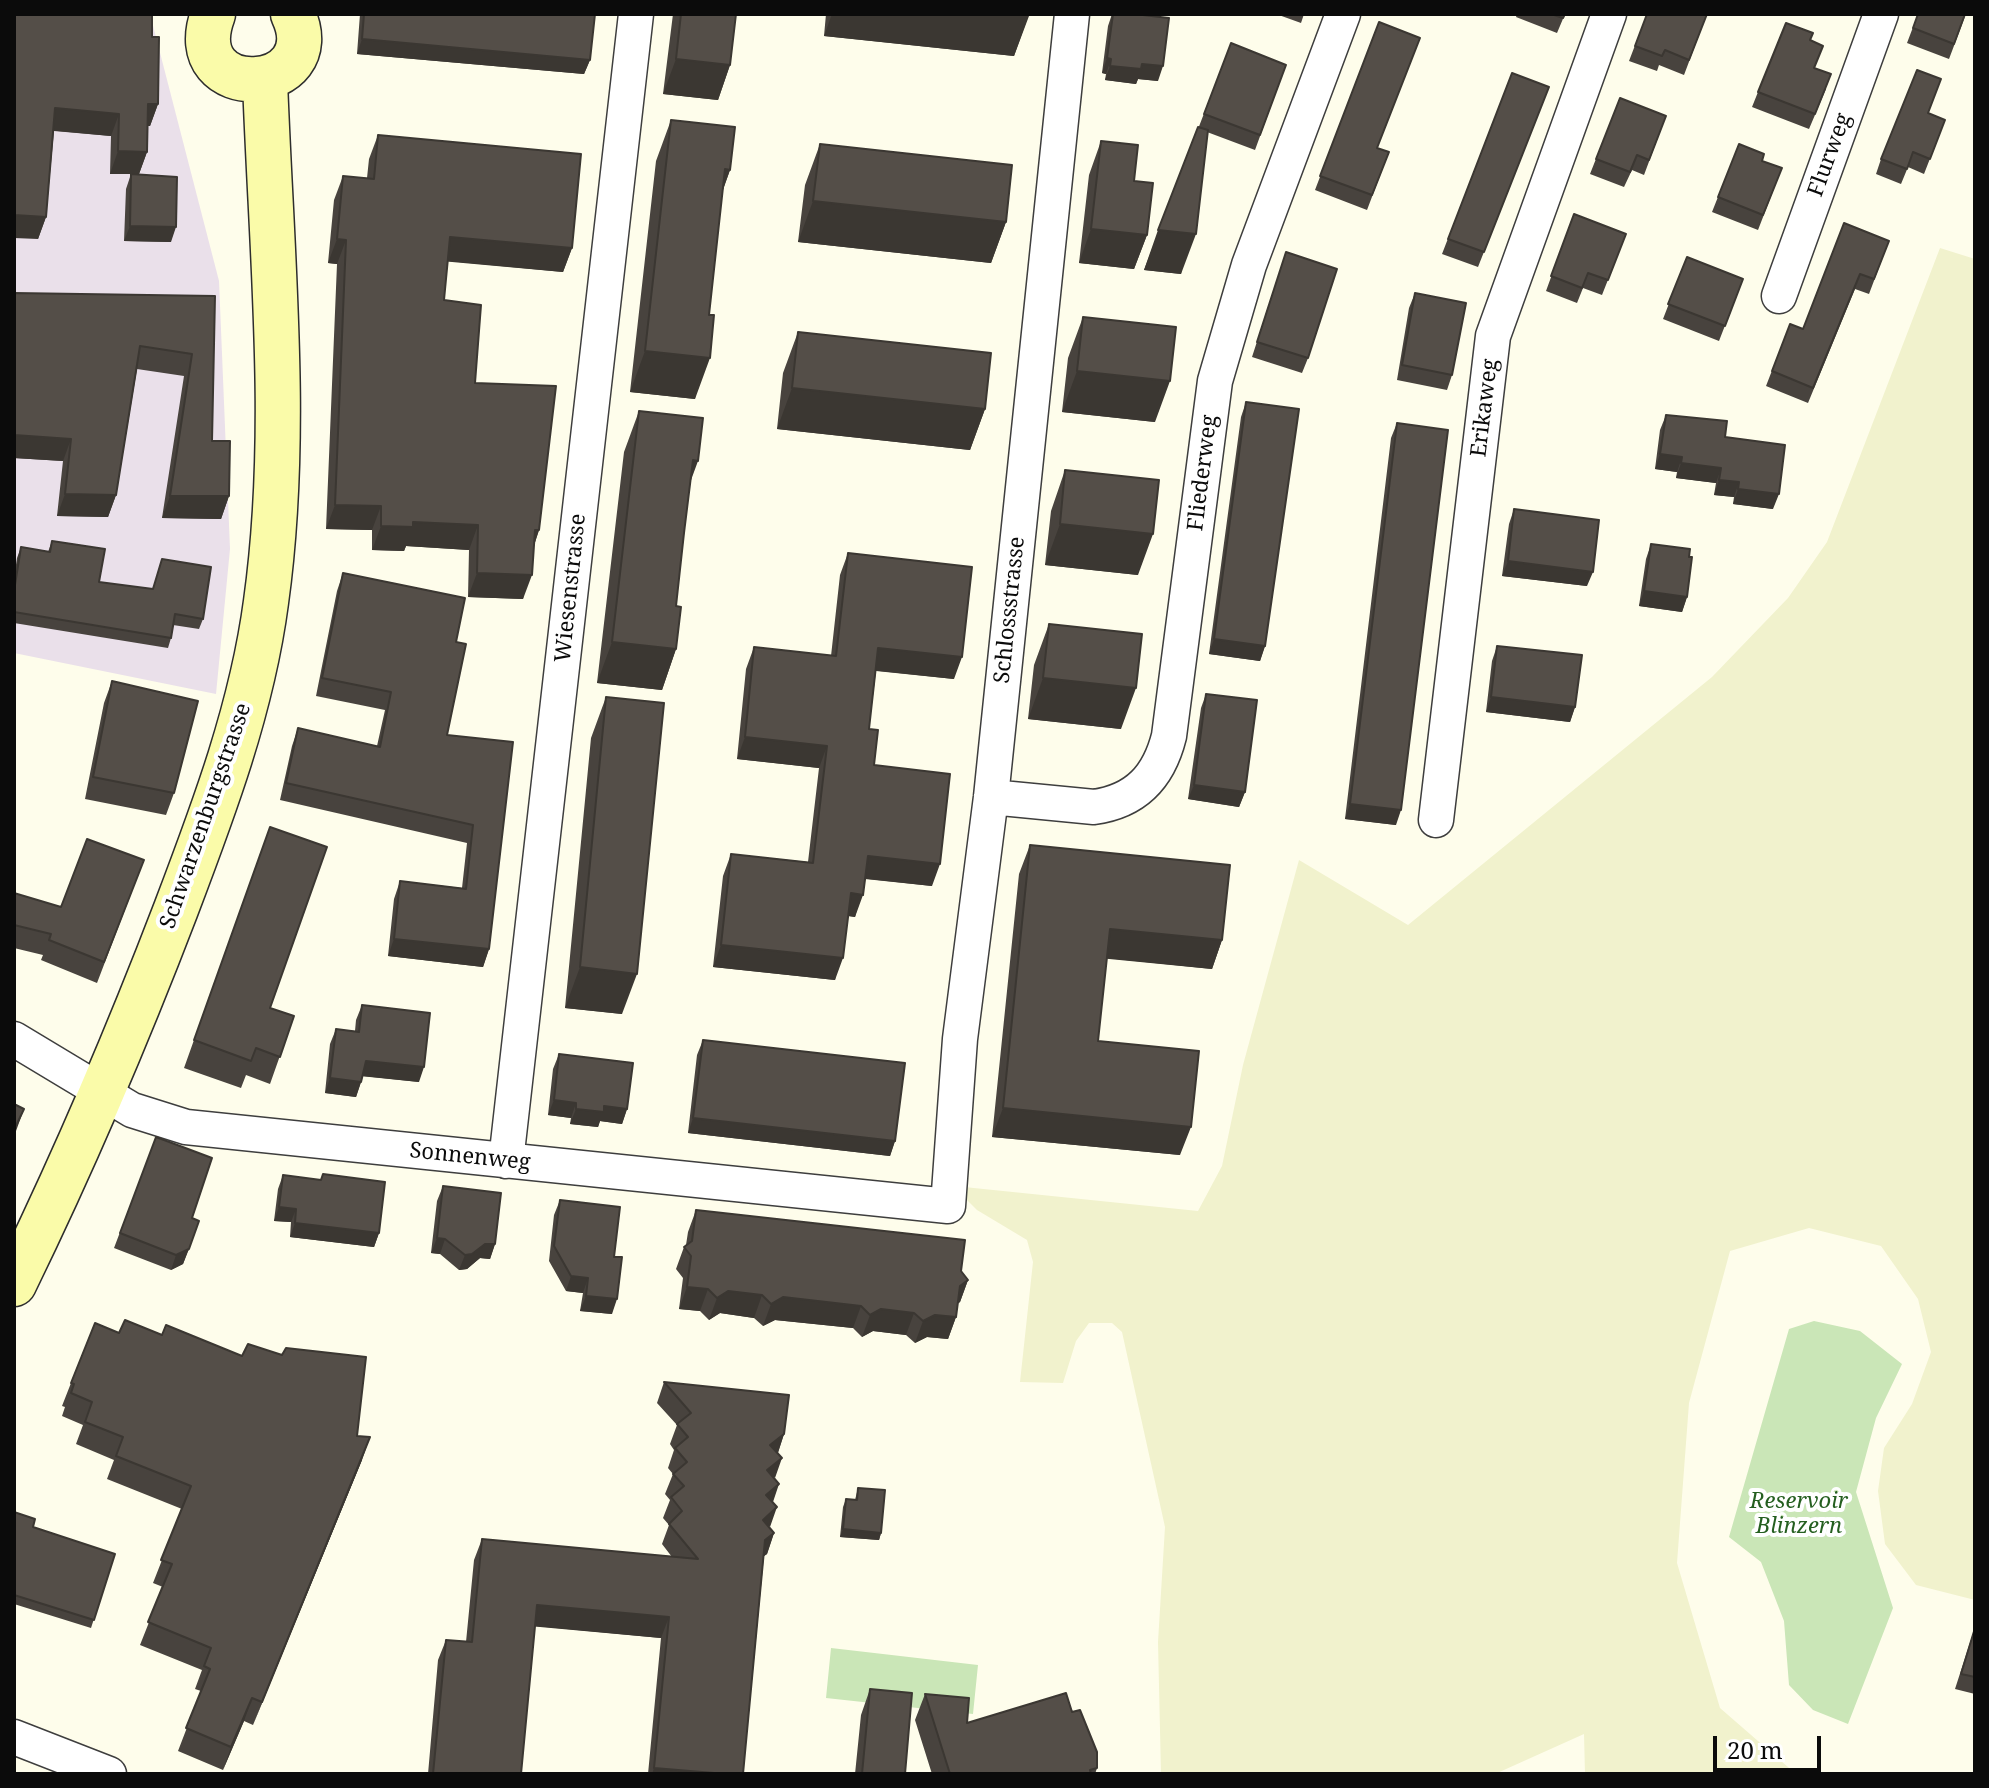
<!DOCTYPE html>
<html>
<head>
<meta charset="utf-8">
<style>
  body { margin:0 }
  #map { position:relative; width:1989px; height:1788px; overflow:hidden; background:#fefdeb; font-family:"Noto Serif",serif }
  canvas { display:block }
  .frame { position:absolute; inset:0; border:16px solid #0b0b0b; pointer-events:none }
  .scale { position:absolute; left:1713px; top:1736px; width:108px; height:36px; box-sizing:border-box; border:4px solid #0b0b0b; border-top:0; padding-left:10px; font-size:24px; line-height:28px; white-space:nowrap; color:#0b0b0b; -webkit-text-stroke:6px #fff; paint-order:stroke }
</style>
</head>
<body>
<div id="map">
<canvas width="1989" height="1788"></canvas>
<div class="frame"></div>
<div class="scale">20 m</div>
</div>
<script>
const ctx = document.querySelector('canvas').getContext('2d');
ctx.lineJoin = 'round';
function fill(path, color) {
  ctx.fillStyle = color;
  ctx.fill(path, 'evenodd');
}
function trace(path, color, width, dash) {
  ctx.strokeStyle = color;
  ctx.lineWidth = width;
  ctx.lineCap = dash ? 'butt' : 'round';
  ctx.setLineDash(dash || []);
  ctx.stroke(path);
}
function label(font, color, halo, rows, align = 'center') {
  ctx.font = font + ' "Noto Serif",serif';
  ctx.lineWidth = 8;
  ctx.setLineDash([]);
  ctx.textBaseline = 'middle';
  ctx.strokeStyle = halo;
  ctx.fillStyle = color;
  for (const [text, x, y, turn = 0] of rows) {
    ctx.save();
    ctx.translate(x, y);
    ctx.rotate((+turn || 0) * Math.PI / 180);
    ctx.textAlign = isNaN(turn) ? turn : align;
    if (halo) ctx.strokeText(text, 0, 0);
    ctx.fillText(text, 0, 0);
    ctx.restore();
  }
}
fill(new Path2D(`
  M14,14H150L219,281L230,549L216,694L14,653Z`), '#eae0ea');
fill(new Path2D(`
  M1940,248L1975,259V1600L1916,1585L1885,1544L1878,1491L1884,1448L1912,1404L1931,1352L1918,1299L1881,1246L1809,1228L1730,1251L1689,1403L1677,1563L1720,1708L1796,1774H1585L1584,1734L1495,1774H1161L1158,1642L1165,1527L1122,1332L1112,1323H1089L1076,1341L1063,1383L1020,1382L1033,1262L1027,1240L977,1210L966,1199L964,1187L1198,1211L1222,1166L1243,1065L1299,860L1408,925L1712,677L1788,598L1827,542Z`), '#f1f2cd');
fill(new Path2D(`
  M1814,1321L1860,1331L1902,1364L1876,1418L1856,1492L1893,1608L1848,1724L1813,1710L1789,1685L1784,1621L1761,1562L1729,1537L1789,1329Z
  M831,1648L978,1665L973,1714L826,1698Z`), '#cae6b7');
const street = new Path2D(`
  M1779,296L1881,14
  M991,797L1094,807C1137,801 1159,776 1169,736L1215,381L1249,265L1343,14
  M1436,820L1493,336L1609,14
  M14,1039L132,1110L186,1127L948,1206L960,1039L991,797L1072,14
  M506,1161L636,14
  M14,1737L109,1774`);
const secondary = new Path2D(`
  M213,14C179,106 331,96 293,14
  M14,1284C74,1161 127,1037 176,909C214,809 252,708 266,602C290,431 271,252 265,80`);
trace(street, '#3e3e3e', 37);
trace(secondary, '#2d2d2d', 47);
trace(street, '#fff', 34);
trace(secondary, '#fafba9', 44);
fill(new Path2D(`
  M14,14L152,37L158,104L150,126H148L147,152L139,174L171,242L124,241L126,189L131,174H110L111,136L54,131L46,217L38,239Z
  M360,14H595L590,60L584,74L357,54Z
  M673,14H736L730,65L718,100L663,94Z
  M826,14H1029L1014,56L824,36Z
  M1112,14H1134L1158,81L1138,79L1136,84L1105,80L1106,74L1102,73L1108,26Z
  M1276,14H1304L1301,23Z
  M1517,14H1565L1557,33L1516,17Z
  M1647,14H1707L1684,75L1659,65L1657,71L1629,61Z
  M1918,14H1966L1949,59L1907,43Z
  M1379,22L1377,148L1389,152L1367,210L1315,190Z
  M1810,40L1815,68L1826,89L1809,129L1752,107L1758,92Z
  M1231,43L1286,65L1255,150L1207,132L1181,274L1144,270Z
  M1512,73L1549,87L1478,267L1442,254Z
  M1620,98L1666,116L1644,175L1632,170L1624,187L1590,174Z
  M1928,113L1945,120L1924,174L1908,167L1901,184L1876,174L1881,159Z
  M671,120L730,170L723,190L695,399L630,392L656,161Z
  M378,135L572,248L563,272L448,261L444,300L475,383L539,530L534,545L523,599L468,597L469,550L406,546L404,551L372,550V530L326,529L337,264L328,263L334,200L343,176L367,178L369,159Z
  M1101,141L1134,181L1147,235L1134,269L1079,263L1089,175Z
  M820,144L1006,222L991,263L798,242L805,185Z
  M1739,144L1762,161L1782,168L1758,230L1712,212Z
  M1574,214L1626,234L1602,295L1583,288L1577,303L1546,291Z
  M1889,241L1869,294L1855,289L1808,403L1766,386L1790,324L1803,329Z
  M1286,252L1308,358L1302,373L1252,357Z
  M1687,257L1743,279L1719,341L1663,319Z
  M14,293L215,296L212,441L229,496L221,519L162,518L184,376L137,369L116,495L108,517L57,516L63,461L14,458Z
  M1415,293L1452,375L1447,390L1397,380L1409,308Z
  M1083,317L1155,422L1062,412L1068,358Z
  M798,332L985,409L970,450L777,429L783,373Z
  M1246,402L1265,646L1260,661L1209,654L1241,417Z
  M639,411L690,482L676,606V649L662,690L597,683L624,452Z
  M1666,415L1725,437L1773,509L1733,504L1734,497L1714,495L1716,483L1676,478L1677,472L1655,469L1660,430Z
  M1397,423L1396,825L1345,819L1391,438Z
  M1065,470L1138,575L1045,565L1051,511Z
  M1514,509L1587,586L1502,576L1509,524Z
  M52,541L99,582L153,589L162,559L203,619L199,629L173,625L171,638L168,648L14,623V578L17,558L21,547L48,552Z
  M1651,544L1687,597L1682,612L1639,606L1646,559Z
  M848,553L954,679L876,671L869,729L874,765L932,886L865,879L855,917L848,916L835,980L713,967L723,876L731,854L808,862L819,768L737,759L746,669L754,647L831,656L840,575Z
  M343,573L456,642L447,735L513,742L489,949L483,967L388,956L394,899L400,881L462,888L467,843L280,800L292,746L298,728L377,746L385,710L316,696L337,591Z
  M1049,624L1121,729L1028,719L1034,665Z
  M1497,646L1575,707L1570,722L1486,712L1492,661Z
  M112,681L174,793L166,815L85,799L104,703Z
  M1206,694L1245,792L1239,807L1188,799L1201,708Z
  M606,697L622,1014L565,1008L591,738Z
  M270,827V1008L294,1016L270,1084L246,1075L241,1088L184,1068Z
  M1030,845L1222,940L1212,969L1106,958L1098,1041L1180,1155L992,1137L1019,874Z
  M144,860L97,983L41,960L43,955L14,948V893L61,907Z
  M362,1005L419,1082L363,1076L356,1097L325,1093L330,1044L336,1029L355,1031L356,1020Z
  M703,1040L895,1141L890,1156L688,1133L697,1055Z
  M559,1054L627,1109L622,1124L600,1121L598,1127L570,1124L571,1118L548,1115L553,1069Z
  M156,1137L192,1218L199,1221L183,1264L171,1270L114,1248Z
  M323,1174L379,1233L374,1247L290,1237L291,1222L274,1221L278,1189L283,1175L321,1180Z
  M443,1186L495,1244L490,1259L480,1258L467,1269L459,1270L440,1254L431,1253L437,1201Z
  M560,1200L614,1257L612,1314L580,1311L583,1293L566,1291L549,1261L554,1215Z
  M696,1210L961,1271L968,1280L960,1302L958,1303L956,1317L948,1339L927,1337L915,1343L906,1335L873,1331L862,1337L853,1328L775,1320L763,1326L754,1318L720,1313L709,1320L700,1311L679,1309L683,1278L676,1269L684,1247L686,1245L688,1232Z
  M664,1382L784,1434L778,1453L774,1478L769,1527L774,1533L767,1554L764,1556L743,1774H648L661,1638L535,1626L521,1774H428L438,1660L446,1640L466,1642L474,1560L482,1539L672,1557L662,1544L669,1525L663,1518L670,1500L665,1494L673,1474L668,1468L674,1450L670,1444L677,1425L657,1403Z
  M71,1383L357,1436L362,1460L253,1725L244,1721L223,1770L178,1751L201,1691L195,1689L202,1670L140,1645L163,1587L153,1583L182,1509L107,1479L114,1460L76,1444L83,1425L62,1416L65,1407L62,1406Z
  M858,1488L881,1533L879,1540L840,1537L843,1507L846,1499L855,1500Z
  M14,1512L33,1527L115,1554L91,1628L14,1604Z
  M1975,1627V1694L1955,1689Z
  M870,1689L905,1774H855L861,1715Z
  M925,1694L967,1723L1072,1712L1097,1768L1095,1774H932L915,1720Z`), '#48433e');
fill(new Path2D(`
  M832,14H1014L1029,16L1014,56L824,36Z
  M362,39L590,60L584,74L357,54Z
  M1107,58L1111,59L1106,74L1102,73Z
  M676,59L730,65L718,100L663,94Z
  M1142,64L1163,66L1158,81L1138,79L1136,84L1105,80L1110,66Z
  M148,104H158L150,126H140Z
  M55,108L119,114L111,136L47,130Z
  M118,151L147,152L139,174H110Z
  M725,169L730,170L715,211Z
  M813,201L1006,222L991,263L798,242Z
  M14,215L46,217L38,239L14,238Z
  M130,226L176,227L171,242L124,241Z
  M1091,229L1147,235L1134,269L1079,263Z
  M1158,230L1196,234L1181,274L1144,270Z
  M450,237L572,248L563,272L441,261Z
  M337,239L346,240L337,264L328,263Z
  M645,351L710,358L695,399L630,392Z
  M1077,371L1170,381L1155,422L1062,412Z
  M792,388L985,409L970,450L777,429Z
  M14,435L71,439L63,461L14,458Z
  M1660,454L1682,457L1677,472L1655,469Z
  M693,460L698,461L683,502Z
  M1681,463L1721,468L1716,483L1676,478Z
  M1719,480L1739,482L1734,497L1714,495Z
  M1738,489L1779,494L1773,509L1733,504Z
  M65,494L116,495L108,517L57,516Z
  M170,496H229L221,519L162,518Z
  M335,505L381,506L372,530L326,529Z
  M413,522L478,525L469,550L406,546L404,551L372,550L381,526Z
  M1060,524L1153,534L1138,575L1045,565Z
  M535,530H539L531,555Z
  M1508,561L1593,572L1587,586L1502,576Z
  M477,573L532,575L523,599L468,597Z
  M1644,591L1687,597L1682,612L1639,606Z
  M1214,639L1265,646L1260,661L1209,654Z
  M612,642L676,649L662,690L597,683Z
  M878,648L962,657L954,679L870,670Z
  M1043,678L1136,688L1121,729L1028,719Z
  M1491,697L1575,707L1570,722L1486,712Z
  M745,737L827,746L819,768L737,759Z
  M1194,785L1245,792L1239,807L1188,799Z
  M1350,804L1401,810L1396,825L1345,819Z
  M868,856L940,864L932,886L859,878Z
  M851,893L863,895L855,917L843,915Z
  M1110,929L1222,940L1212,969L1099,958Z
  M394,939L489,949L483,967L388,956Z
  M721,945L843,958L835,980L713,967Z
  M580,967L637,974L622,1014L565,1008Z
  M366,1061L424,1067L419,1082L360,1076Z
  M330,1078L361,1082L356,1097L325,1093Z
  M554,1100L576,1103L571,1118L548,1115Z
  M604,1106L627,1109L622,1124L600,1121L598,1127L570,1124L576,1109Z
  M1003,1108L1191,1127L1180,1155L992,1137Z
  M24,1109L16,1131L14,1135V1130Z
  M693,1118L895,1141L890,1156L688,1133Z
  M279,1207L296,1209L291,1222L274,1221Z
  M295,1223L379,1233L374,1247L290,1237Z
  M437,1238L445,1239L440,1254L431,1253Z
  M485,1244H495L490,1259L480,1258L467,1269L459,1270L465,1255Z
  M189,1249L183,1264L171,1270L176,1255Z
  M571,1276L588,1278L583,1293L566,1291Z
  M968,1280L960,1302L952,1308L960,1286Z
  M687,1287L708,1289L700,1311L679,1309Z
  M728,1291L762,1295L754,1318L720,1313L709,1320L717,1298Z
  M586,1296L617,1299L612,1314L580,1311Z
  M783,1297L861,1306L853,1328L775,1320L763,1326L771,1304Z
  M881,1309L914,1313L906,1335L873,1331L862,1337L870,1315Z
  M935,1315L956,1317L948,1339L927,1337L915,1343L923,1321Z
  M784,1434L777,1455L770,1445Z
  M370,1437L362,1460L253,1725L262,1702Z
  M782,1458L775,1478L767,1470Z
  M779,1484L772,1505L766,1495Z
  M777,1507L770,1527L763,1520Z
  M843,1529L881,1533L879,1540L840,1537Z
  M774,1533L767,1554L758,1560L765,1540Z
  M537,1605L669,1617L661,1638L529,1626Z
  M252,1698L244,1721L223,1770L231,1747Z
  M654,1768L726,1774H652Z`), '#3b3732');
const building = new Path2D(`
  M14,14H152V37H159L158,104H148L147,152L118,151L119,114L55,108L46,217L14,215Z
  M364,14H595L590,60L362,39Z
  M681,14H736L730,65L676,59Z
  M1113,14H1134L1169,18L1163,66L1142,64L1141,69L1110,66L1111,59L1107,58Z
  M1551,14H1565L1563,18Z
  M1647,14H1707L1689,60L1665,50L1662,56L1635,46Z
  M1918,14H1965L1954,44L1913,28Z
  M1379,22L1420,38L1377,148L1389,152L1372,195L1320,176Z
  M1786,23L1813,33L1810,40L1823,46L1814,68L1831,74L1815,114L1758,92Z
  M1231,43L1286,65L1260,135L1204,114Z
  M1917,70L1941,79L1928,113L1945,120L1930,159L1913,152L1907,169L1881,159Z
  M1512,73L1549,87L1484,252L1448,239Z
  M1620,98L1666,116L1649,160L1637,155L1630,172L1596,159Z
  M671,120L735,127L730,170L725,169L709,315H714L710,358L645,351Z
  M1198,127L1208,130L1196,234L1158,230Z
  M378,135L581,154L572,248L450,237L444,300L481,305L475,383L556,386L539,530H535L532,575L477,573L478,525L413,522V527L381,526V506L335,505L346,240L337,239L343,176L374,179Z
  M1101,141L1138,145L1134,181L1153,183L1147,235L1091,229Z
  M820,144L1012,165L1006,222L813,201Z
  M1739,144L1764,154L1762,161L1782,168L1763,215L1718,197Z
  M131,174L177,177L176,227L130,226Z
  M1574,214L1626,234L1608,280L1588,273L1582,288L1551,276Z
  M1844,223L1889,241L1874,279L1860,274L1813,388L1772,371L1790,324L1803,329Z
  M1286,252L1337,269L1308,358L1257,342Z
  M1687,257L1743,279L1725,326L1668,304Z
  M14,293L215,296L212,441H230L229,496H170L192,354L140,346L116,495L65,494L71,439L14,435Z
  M1415,293L1466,303L1452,375L1402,365Z
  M1083,317L1176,327L1170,381L1077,371Z
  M798,332L991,353L985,409L792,388Z
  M1246,402L1299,409L1265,646L1214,639Z
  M639,411L703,418L698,461L693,460L684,533L676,606L681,607L676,649L612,642Z
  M1666,415L1727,421L1725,437L1785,445L1779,494L1738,489L1739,482L1719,480L1721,468L1681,463L1682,457L1660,454Z
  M1397,423L1448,430L1401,810L1350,804Z
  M1065,470L1159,480L1153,534L1060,524Z
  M1514,509L1599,520L1593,572L1508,561Z
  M52,541L105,549L99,582L153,589L162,559L211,567L203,619L175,614L171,638L14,612V591L21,547L50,552Z
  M1651,544L1690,549L1689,557H1692L1687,597L1644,591Z
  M848,553L972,567L962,657L878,648L869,729L878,730L874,765L950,774L940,864L868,856L863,895L851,893L843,958L721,945L731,854L813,863L827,746L745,737L754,647L836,656Z
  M343,573L465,598L456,642L466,644L447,735L513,742L489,949L394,939L400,881L466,889L473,825L286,783L298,728L380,747L391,692L322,678Z
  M1049,624L1142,634L1136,688L1043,678Z
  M1497,646L1582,655L1575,707L1491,697Z
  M112,681L198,701L174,793L93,777Z
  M1206,694L1257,700L1245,792L1194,785Z
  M606,697L664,703L637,974L580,967Z
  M270,827L327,847L270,1008L294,1016L280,1057L256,1048L251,1061L194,1040Z
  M87,839L144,860L104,962L49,940L51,934L14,925V893L61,907Z
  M1030,845L1230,865L1222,940L1110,929L1098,1041L1199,1051L1191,1127L1003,1108Z
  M362,1005L430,1013L424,1067L366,1061L361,1082L330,1078L336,1029L359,1032Z
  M703,1040L905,1063L895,1141L693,1118Z
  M559,1054L633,1063L627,1109L604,1106V1112L576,1109V1103L554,1100Z
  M14,1104L24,1109L14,1130Z
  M156,1137L212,1158L192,1218L199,1221L189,1249L176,1255L120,1233Z
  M323,1174L385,1182L379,1233L295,1223L296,1209L279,1207L283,1175L321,1180Z
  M443,1186L501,1193L495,1244H485L472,1254L465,1255L445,1239L437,1238Z
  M560,1200L620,1207L614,1257H622L617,1299L586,1296L588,1278L571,1276L554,1246Z
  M696,1210L965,1240L961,1271L968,1280L960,1286L956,1317L935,1315L923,1321L914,1313L881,1309L870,1315L861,1306L783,1297L771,1304L762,1295L728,1291L717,1298L708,1289L687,1287L691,1256L684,1247L692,1241Z
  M125,1320L162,1335L166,1325L242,1356L248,1344L282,1355L286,1348L366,1357L357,1436L370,1437L262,1702L252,1698L231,1747L186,1728L210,1669L204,1666L211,1648L148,1622L172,1564L161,1560L191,1486L116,1456L123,1437L85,1422L92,1402L71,1393L74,1384L71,1383L95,1323L119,1333Z
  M664,1382L789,1395L784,1434L770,1445L782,1458L767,1470L779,1484L766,1495L777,1507L763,1520L774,1533L765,1540L743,1774H726L654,1768L669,1617L537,1605L521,1774H433L446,1640L472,1642L482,1539L698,1559L669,1524L682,1511L671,1497L684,1486L673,1474L687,1462L675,1448L688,1437L677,1424L691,1413Z
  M858,1488L885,1490L881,1533L843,1529L846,1499L857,1500Z
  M14,1512L35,1519L33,1527L115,1554L94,1620L14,1595Z
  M1975,1628V1677L1961,1674Z
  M870,1689L912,1693L905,1774H862Z
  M1066,1693L1072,1712L1080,1710L1097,1752V1768L1090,1770L1091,1774H950L925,1694L969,1698L967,1723Z`);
fill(building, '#544e48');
trace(building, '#3b3732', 2);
label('22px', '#0b0b0b', '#fff', [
  ["Flurweg",1830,155,-70],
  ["Erikaweg",1485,408,-83],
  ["Fliederweg",1203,473,-83],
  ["Wiesenstrasse",571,588,-84],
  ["Schlossstrasse",1010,610,-84],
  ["Schwarzenburgstrasse",206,816,-71],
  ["Sonnenweg",470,1157,6]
]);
label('italic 22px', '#255f20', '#fff', [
  ["Reservoir",1799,1502],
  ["Blinzern",1799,1527]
]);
</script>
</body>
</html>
